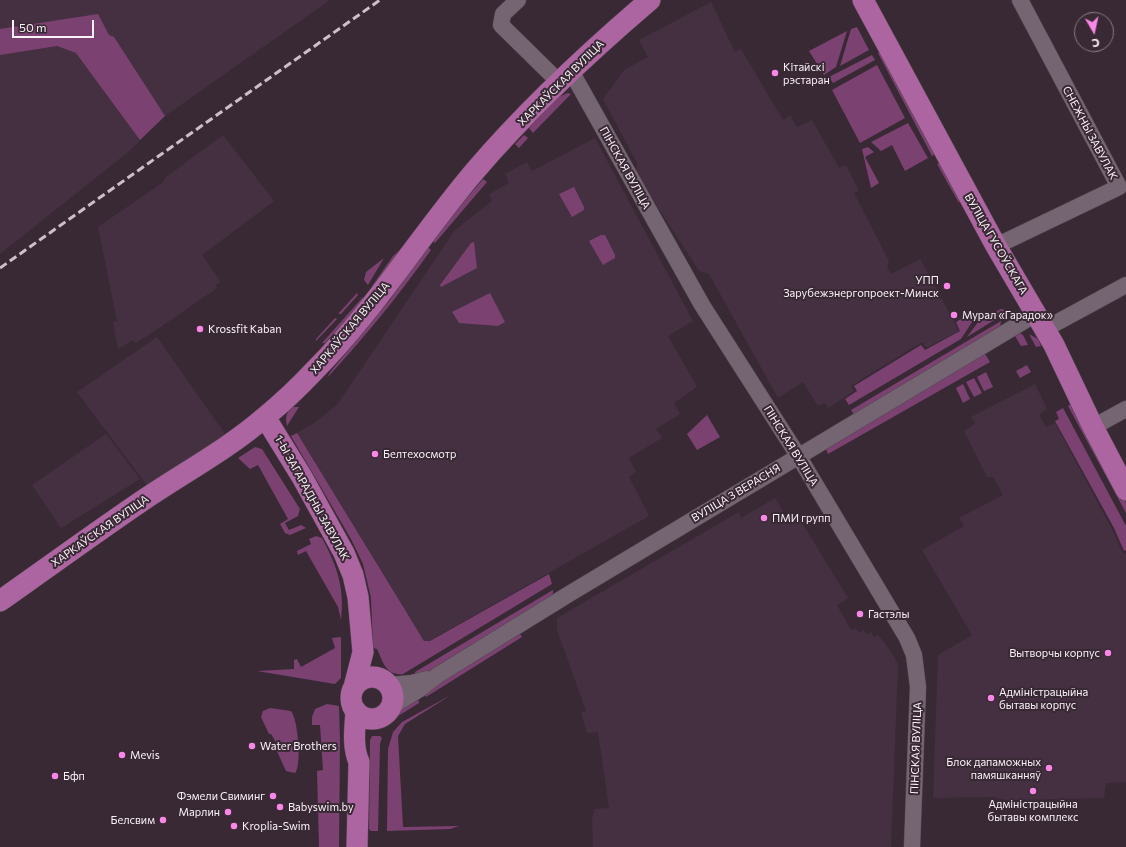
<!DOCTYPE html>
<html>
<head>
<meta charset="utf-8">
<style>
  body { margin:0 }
  #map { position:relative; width:1126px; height:847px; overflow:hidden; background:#392935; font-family:Commissioner,sans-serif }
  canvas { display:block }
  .north { position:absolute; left:1074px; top:12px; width:40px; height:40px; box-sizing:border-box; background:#392935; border:1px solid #877983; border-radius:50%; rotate:171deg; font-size:11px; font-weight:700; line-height:16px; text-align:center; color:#fbf1f9 }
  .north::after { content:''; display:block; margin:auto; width:14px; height:18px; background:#fa87e7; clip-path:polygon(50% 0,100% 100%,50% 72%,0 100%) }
  .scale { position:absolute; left:12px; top:20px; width:82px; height:18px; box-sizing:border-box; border:2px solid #fbf1f9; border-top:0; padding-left:5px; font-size:12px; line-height:14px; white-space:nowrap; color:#fbf1f9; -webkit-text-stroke:3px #392935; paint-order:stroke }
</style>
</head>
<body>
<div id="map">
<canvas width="1126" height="847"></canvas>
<div class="north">С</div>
<div class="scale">50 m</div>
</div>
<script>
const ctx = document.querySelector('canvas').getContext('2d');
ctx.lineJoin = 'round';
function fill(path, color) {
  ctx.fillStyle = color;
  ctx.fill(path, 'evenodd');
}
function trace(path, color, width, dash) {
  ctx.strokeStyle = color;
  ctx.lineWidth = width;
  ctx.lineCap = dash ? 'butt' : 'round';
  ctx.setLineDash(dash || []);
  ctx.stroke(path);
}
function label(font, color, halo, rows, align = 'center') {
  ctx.font = font + ' Commissioner,sans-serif';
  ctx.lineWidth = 4;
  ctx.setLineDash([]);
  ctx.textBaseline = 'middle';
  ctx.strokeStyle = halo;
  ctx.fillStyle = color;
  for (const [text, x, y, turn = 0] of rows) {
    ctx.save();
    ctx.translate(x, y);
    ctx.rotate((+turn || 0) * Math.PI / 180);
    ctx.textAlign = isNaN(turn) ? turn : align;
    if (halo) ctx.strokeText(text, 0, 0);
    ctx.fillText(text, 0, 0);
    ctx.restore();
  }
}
fill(new Path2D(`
  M0,0H330L165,116L127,153L0,254Z
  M711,2L735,52L741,49L783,120L790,115L797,127L812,120L839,168L846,165L859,191L854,193L889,261L887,267L891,274L920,259L959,331L926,348L922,342L851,386L854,391L828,408L825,403L818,406L803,382L778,398L709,274L699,271L637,175V163L603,99L624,70L648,57L639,40Z
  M223,135L274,201L202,255L221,282L215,285L217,288L152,333L136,343L133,340L118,349L113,322L117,321L98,227L162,183L166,177Z
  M595,138L693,321L668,336L697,387L674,403L680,414L656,429L662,438L629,458L636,472L629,477L649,516L429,641H424L297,433L314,423L337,405L455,230L492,201L489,194L509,183L505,174L527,162L532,171Z
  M157,337L225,434L149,488L77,392Z
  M1035,384L1047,409L1039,415L1046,427L1055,423L1112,529L1123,554L1126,552V782L1106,783L1104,798L1006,800L993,797L933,798L938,655L972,635L922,550L964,526L959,518L1003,495L993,477H987L964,431L975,424L971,417Z
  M106,434L140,479L61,528L32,485Z
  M775,498L787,518L796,513L848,598L837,605L851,630L856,628L859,633L864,630L867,635L871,632L874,637L878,635L892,653L898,664L891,847H593L592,819L595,809L609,808L598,732L587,733L581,712L586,711L557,630V618L739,512L741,518Z`), '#453041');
fill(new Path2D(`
  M98,14L109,35L114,37L165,116L140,140L76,53L57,46L0,55V29Z
  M857,27L869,50L840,66L851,29Z
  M847,31L836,67L824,75L809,51Z
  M881,51L937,153L932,156L878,53Z
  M872,55L875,60L833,83L829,77Z
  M877,65L905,118L860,143L832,90Z
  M568,93L571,94L533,133L529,128L558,97Z
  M908,123L928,158L905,171L892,145L881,151L871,142Z
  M524,135L528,138L519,148L515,144Z
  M868,147L874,152L865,157L879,183L871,188L862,149Z
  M942,162L961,195L959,203L937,164Z
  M483,179L487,182L435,243L431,240Z
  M574,187L584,207V210L572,217L559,194Z
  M601,235H605L615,255V258L603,265L589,241Z
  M474,242L477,268L441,287L440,285L471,243Z
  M403,247L374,286H372L393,256Z
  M428,247L431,250C399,295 365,337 327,378L331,371L389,301Z
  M384,258L368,285L364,280L366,272Z
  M357,293L358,295L341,314H338Z
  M490,293L505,322L498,326L459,323L452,312Z
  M363,297L364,300L362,304L325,343H322Z
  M1001,309L1009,311L967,337L981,318Z
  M971,313L974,319L961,339L849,405L845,399L857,391L854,386L921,345L925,350L960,331L956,322Z
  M335,318L337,319L316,341V339Z
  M1001,321L1000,326L854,415L851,410Z
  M1020,333L1023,335L1028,345L1021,346L1015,336Z
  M1029,334L1038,339L1041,346L1036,347Z
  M984,352L990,362L828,454L826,449Z
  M1027,365L1031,372L1020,378L1016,371Z
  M986,372L993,387L984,391L977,377Z
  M974,378L982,393L974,397L966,382Z
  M963,384L970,399L963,403L956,388Z
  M1072,403L1126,503V513L1068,406Z
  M293,407H299L287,426C285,417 286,412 293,407Z
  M1063,408L1126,526V550L1124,551L1114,528L1055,421L1059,419L1056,412Z
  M707,415L720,437L697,450L687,434Z
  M297,433L424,641H430L549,574L552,584L403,674C386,676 383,662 377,649L373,648L371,598L363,564L351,539L291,436Z
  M255,447L262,449L300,509L298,516L285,523L289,530L301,525L306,528L290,535L285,533L280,524L288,519L258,465L250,469L238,458Z
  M316,536L322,538C337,566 345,588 341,620L338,607L306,551L298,555L297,551L311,544L309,539Z
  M553,590V593L547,600L417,679L415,672Z
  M520,634L522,637L426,697L424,692Z
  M341,637V678L335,684L257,671L294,669V660L297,659L301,667L335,648L332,638Z
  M451,695L405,724L398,736L403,827L459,826L450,829L387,831L388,749L393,732L402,722Z
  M418,697L419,703L379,728L375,729L381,719Z
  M327,704L339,706L340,741L339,847H319L317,771L323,770L320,725H312V717L315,709Z
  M270,708L291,711C298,719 302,766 295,773L286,771L275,747L277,744L271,734H269L261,717L263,711Z
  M372,736H380L382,738L380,744L378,831H371L369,829L370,740Z`), '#7b4171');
const minor = new Path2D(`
  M518,0L503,14L501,25L559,82
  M571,71L702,305L799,457L907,638L914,655L918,687L912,847
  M996,246L1119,187L1020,0
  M1045,329L1126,285
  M1093,427L1126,409
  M390,685L412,683L427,679
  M392,706L420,689L438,675L569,594L1036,314`);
const major = new Path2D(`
  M863,0L996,246L1054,345L1093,427L1126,490
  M265,417L302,477L344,553L353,575L358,597L363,652L354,687
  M0,601C47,568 92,535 139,503C181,474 227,450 265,417C282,403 299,387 314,371C374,311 419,237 474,172C526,111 589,52 650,0
  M351 698a21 21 0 1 1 42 0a21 21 0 1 1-42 0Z
  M356,711C355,728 352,746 359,762L357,847`);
trace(minor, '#554852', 17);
trace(major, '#554852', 22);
trace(minor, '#756471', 16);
trace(major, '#ac65a0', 21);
trace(new Path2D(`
  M0,268L380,0`), '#cbc0c9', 3, [8, 4]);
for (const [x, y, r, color] of [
  [775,73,4,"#fa87e7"],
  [947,286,4,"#fa87e7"],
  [954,315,4,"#fa87e7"],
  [200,329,4,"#fa87e7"],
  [375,454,4,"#fa87e7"],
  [764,518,4,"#fa87e7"],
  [860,614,4,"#fa87e7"],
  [1108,653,4,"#fa87e7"],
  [991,698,4,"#fa87e7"],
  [252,746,4,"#fa87e7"],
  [122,755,4,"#fa87e7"],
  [1049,768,4,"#fa87e7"],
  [55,776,4,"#fa87e7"],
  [1033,791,4,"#fa87e7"],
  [273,796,4,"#fa87e7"],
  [280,807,4,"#fa87e7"],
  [228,812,4,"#fa87e7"],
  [163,820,4,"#fa87e7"],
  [234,826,4,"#fa87e7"]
]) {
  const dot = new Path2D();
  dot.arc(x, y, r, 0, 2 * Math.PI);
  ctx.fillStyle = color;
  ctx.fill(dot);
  trace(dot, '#392935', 1.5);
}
label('11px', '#fbf1f9', '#392935', [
  ["Кітайскі",783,67],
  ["рэстаран",783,80],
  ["УПП",939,280,"right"],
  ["Зарубежэнергопроект-Минск",939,293,"right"],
  ["Мурал «Гарадок»",962,315],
  ["Krossfit Kaban",208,329],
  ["Белтехосмотр",383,454],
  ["ПМИ групп",772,518],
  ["Гастэлы",868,614],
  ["Вытворчы корпус",1100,653,"right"],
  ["Адміністрацыйна",999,692],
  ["бытавы корпус",999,705],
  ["Water Brothers",260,746],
  ["Mevis",130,755],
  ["Блок дапаможных",1041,762,"right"],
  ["памяшканняў",1041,775,"right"],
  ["Бфп",63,776],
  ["Фэмели Свиминг",265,796,"right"],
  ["Адміністрацыйна",1033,804,"center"],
  ["бытавы комплекс",1033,817,"center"],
  ["Babyswim.by",288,807],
  ["Марлин",220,812,"right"],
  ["Белсвим",155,820,"right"],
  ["Kroplia-Swim",242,826]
], 'left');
label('11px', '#fbf1f9', '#392935', [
  ["ХАРКАЎСКАЯ ВУЛІЦА",561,83,-45],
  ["СНЕЖНЫ ЗАВУЛАК",1090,133,62],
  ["ПІНСКАЯ ВУЛІЦА",625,168,61],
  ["ВУЛІЦА ГУСОЎСКАГА",996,244,60],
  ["ХАРКАЎСКАЯ ВУЛІЦА",350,328,-50],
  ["ПІНСКАЯ ВУЛІЦА",791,446,58],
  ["ВУЛІЦА 3 ВЕРАСНЯ",736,493,-31],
  ["1-Ы ЗАГАРАДНЫ ЗАВУЛАК",312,498,61],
  ["ХАРКАЎСКАЯ ВУЛІЦА",100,531,-35],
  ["ПІНСКАЯ ВУЛІЦА",916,748,-88]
]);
</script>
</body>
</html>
